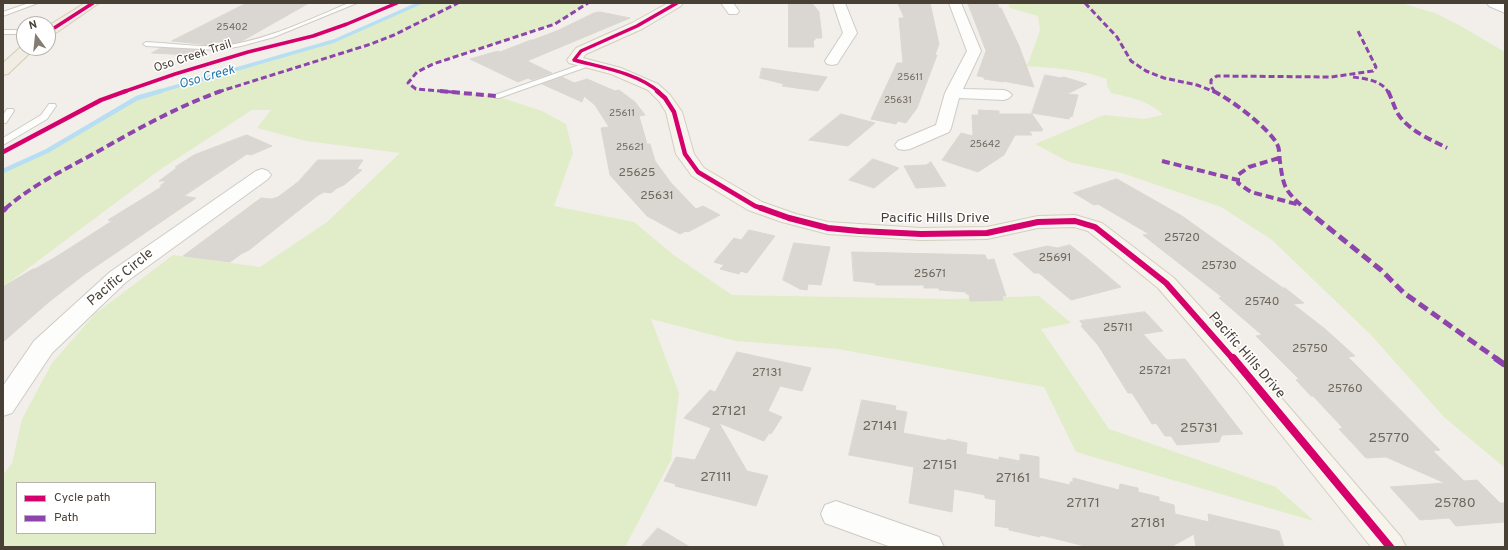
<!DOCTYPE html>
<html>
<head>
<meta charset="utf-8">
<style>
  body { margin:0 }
  #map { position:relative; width:1508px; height:550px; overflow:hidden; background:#f2efea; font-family:Overpass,sans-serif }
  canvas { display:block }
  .frame { position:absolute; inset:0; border:4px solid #484035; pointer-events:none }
  .legend { position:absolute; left:16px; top:482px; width:140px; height:52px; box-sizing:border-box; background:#fff; border:1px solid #b6b3ae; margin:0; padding:5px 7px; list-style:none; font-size:12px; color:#484035 }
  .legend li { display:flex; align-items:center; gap:8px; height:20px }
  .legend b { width:20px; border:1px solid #b6b3ae }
  .north { position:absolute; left:16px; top:16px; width:40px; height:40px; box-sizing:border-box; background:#fff; border:1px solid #b6b3ae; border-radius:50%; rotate:345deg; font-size:11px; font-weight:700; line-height:16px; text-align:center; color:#484035 }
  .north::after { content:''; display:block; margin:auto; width:14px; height:18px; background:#847d74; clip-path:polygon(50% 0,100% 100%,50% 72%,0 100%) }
</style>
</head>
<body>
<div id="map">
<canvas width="1508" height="550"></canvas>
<div class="frame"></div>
<ul class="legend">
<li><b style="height:5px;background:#d6006c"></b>Cycle path</li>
<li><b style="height:5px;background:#8e44ad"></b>Path</li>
</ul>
<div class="north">N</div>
</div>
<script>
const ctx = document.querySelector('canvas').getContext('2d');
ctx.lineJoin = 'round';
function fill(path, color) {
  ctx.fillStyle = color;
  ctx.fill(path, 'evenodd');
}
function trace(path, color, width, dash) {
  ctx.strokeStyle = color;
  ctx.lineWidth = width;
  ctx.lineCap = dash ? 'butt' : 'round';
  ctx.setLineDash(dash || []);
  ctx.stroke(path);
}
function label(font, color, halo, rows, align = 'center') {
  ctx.font = font + ' Overpass,sans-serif';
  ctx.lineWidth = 3;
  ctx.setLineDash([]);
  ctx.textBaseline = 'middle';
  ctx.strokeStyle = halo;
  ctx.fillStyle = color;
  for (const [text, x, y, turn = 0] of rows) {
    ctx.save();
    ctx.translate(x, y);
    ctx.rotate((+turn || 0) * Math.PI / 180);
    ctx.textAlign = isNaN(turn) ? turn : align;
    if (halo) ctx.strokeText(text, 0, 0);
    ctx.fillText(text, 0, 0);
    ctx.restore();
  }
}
fill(new Path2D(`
  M420,3H588L555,24L433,64L417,72L408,83L416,89L496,96L542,111L566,124L573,153L554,206L634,222L675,256L732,295L950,299L1039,296L1071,323L1041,329L1109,429L1276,487L1314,521L1076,452L1044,387L838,349L736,341L651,319L679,393L671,460L625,547H3V475L12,463L22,419L52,363L95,314L173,255L260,267L327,222L400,153L306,141L257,128L271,110H252L161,169L3,287V171L47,151L137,98L334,41ZM17,483H155V533H17Z
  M1008,3H1401L1435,13L1459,25L1505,52V468L1444,417L1371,335L1272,240L1221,207L1122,173L1069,162L1035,144L1104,115L1144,119L1163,115C1151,101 1128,97 1111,93L1107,86V79C1081,69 1052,68 1025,66L1029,61L1040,30L1038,16L1010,8Z`), '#e0edc8');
trace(new Path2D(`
  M157,92L334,41L420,3`), '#b7def2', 3.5);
trace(new Path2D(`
  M3,171L47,151L137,98L161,91`), '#b7def2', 4.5);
const building = new Path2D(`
  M247,3H309L242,41L234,43L215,42L210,45L172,41Z
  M789,3H812L819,12L822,38H815V40H813L814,47H789Z
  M898,3H930L939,44L935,55H937L917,108L906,123L898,121L896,124L871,119L897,63H903L899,18H904Z
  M968,3H997L999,8H1001L1019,46L1034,87L1003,81V82L984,79V77L977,76L986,51Z
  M600,12L630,18L527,61L552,73L532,80L528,78L518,82L470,59L498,51L500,52L531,40H533L559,30L594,13Z
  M161,48L199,50L191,55L152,53Z
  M762,68L827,77L818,91L782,86L784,84L760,78Z
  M1045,75L1061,78L1064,77L1087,84L1067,94L1078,95L1072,117L1070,116L1069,119L1032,113Z
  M562,77L574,83L587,79L615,91L619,90L635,102L645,115L639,116L647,144H650L655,161L671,183L696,209L703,206L720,215L688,232L686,231L680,234L647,216L610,175L601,128L609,127L595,105L584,96L582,102L542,84Z
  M979,110L999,111V114H1032L1043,130H1041L1042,131H1029L1032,135H1015L1004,155L978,172L942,160L961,133L973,136L972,115H978Z
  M841,114L875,123L848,146L809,140Z
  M247,135L272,146L251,155L247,154L184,196L196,198L85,274L50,301L3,342V287L33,269H35L59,255L112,221L108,220L163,186H160L166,181H159L178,167H175L194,155Z
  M873,159L899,168L874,188L849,180Z
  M318,160H363L357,169L362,170L344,185L337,188L331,193L324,192L317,196L249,250L241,254L230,262L183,256L261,198L272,199L278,197L298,182Z
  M931,162L946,186L916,188L904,166L926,165Z
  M1117,179L1182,216L1283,288H1285L1304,303L1293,304L1325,329L1355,356L1348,357L1440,450L1433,451L1464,481L1477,480L1500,503H1505V522L1456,526L1449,518L1420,520L1390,487L1445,483L1386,457L1366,458L1339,429L1343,428L1313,396H1311L1296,380L1299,379L1256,336L1262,335L1219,298L1222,297L1143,235L1149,234L1098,204L1094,205L1074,193Z
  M749,230L775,236L747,273L741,271L739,274L720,269L724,265L714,262L734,238L741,240Z
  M794,243L830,247L821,285L808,284L807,290L800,289L783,280Z
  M1070,245L1089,260L1121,287L1071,300L1039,273H1034L1013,254L1047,246L1057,248Z
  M852,252L985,255L987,260L994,259L1006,296H1002L1003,300L970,301L969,294H966V292L939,290V288H924V285H876L875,283L854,281Z
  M1145,312L1163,331L1143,334L1167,360L1185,359L1243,434L1222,435L1219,442L1177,445L1171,436H1165L1156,423L1152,424L1132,393H1128L1098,345L1081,326L1083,325L1080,321Z
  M737,352L811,368L802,391L780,386L768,411L782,417L771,434L769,433L764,441L719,423L747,471L768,476L756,506L675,486L676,484L664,481L676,457L695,460L711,428L684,418L710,390L715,392Z
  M862,400L896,406L895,410L907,412L903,433L947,441V439L967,443L966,454L999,460V457L1020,461V454L1039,457V478L1070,485V482H1073V478L1119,490L1120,484L1138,488V492L1159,497V501L1174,505L1175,514L1209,522L1208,514L1279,531L1284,547H1196L1194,534L1171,547H1089L1040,535V537L1009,530V528L995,526L996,500L985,498V495L954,489L952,512L909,503L914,467L849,455Z
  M658,528L690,547H641Z`);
fill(building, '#dad6d1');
trace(building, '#dad6d0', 1);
const lane = new Path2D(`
  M29,3H38L3,16V12Z
  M349,3H357L274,37L241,46L219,50L146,46L143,44L146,42C169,43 197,47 219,46C261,43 310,19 349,3Z
  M3,30H24V34H3Z
  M588,62H594L595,64L499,98H496L492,96Z
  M49,104H55L56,106L47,119L3,145V138L41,115Z
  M7,109H13L14,111L6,123H3V115Z`);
const street = new Path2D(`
  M721,3H733L739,11L737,14H729Z
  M833,3H845L857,33L837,64L832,65L827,64L825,61L843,33Z
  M949,3H961L981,51L963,89L1004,90L1009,92L1012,95L1009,98L1004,100L959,98L951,128L949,132L910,149L904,150L898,149L895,145L898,141L936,125L945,93L967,51Z
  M1487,3L1505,4V13L1489,6Z
  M262,169L268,171L271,175L268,179L126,282L52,353L12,413L3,416V386L34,341L110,272L256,171Z
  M836,501L939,537L944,547H891L825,523L821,514L825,505Z`);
const secondary = new Path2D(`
  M668,3H683L681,6L642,29L586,54L583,58L621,68L658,84L670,95L682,112L694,154L704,168L762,202L796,214L828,222L921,228L987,227L1038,216L1075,215L1102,223L1174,278L1254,366L1401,537L1406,547H1371L1236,378L1158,288L1088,231L1074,227L1038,228L987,239L921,240L828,234L782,222L748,210L692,176L676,154L666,112L659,101L648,90L611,74L569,63L567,60L576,48L632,23Z`);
const primary = new Path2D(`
  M85,3H99L53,35L48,36V26Z
  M23,45L24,48H35L8,74L3,75V63Z`);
trace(lane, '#cecbc6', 2);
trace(street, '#cecbc6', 2);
trace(secondary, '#d3cec2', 2);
trace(primary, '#d5cbb6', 2);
fill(lane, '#fdfdfc');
fill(street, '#fdfdfc');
fill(secondary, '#f7f4ee');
fill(primary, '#f1ece4');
trace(new Path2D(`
  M1085,3L1117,37L1131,61L1146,71L1164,78L1197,85L1215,92
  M1353,77C1366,79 1381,80 1388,92
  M218,92L371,44L394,35L458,3
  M452,92L416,89L408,83L417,72L433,64L555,24L588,3
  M1215,92L1211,86V80L1217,76L1331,77L1373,71L1376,67L1357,29`), '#8e44ad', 3, [6, 3]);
trace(new Path2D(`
  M440,91L496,96
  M1213,91C1229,98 1269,128 1277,144C1280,149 1279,157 1280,162C1284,190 1285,190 1305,209
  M1388,91C1392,99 1394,107 1398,114C1409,131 1430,139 1447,148
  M1279,158L1249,167L1238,175V183L1251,192L1300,205
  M1162,161L1238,180
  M5,209C32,185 64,170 95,153C136,130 176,107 221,91`), '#8e44ad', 4, [8, 4]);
trace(new Path2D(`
  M1304,208L1381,270L1404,293L1497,359
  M3,211L6,208`), '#8e44ad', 5, [10, 5]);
trace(new Path2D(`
  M1495,358L1505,365`), '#8e44ad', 6, [13, 6]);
trace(new Path2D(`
  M48,32L93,3
  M123,92L175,74L248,52L313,36L347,24L397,3
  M659,92C638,73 600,67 574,60L581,51L637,26L677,3`), '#d6006c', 3.5);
trace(new Path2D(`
  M657,91L665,98L674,112L685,154L698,172L755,206L764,209
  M3,152L101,100L126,91`), '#d6006c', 4.5);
trace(new Path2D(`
  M761,208L789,218L828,228L859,231L921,234L987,233L1038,222L1075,221L1095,227L1166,283L1233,359`), '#d6006c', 6);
trace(new Path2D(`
  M1233,358L1390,547`), '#d6006c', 8);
label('10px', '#6e675e', null, [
  ["25402",232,28],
  ["25611",910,78],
  ["25631",898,101],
  ["25611",622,114],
  ["25642",985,145],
  ["25621",630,148]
]);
label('12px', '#484035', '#fff', [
  ["Oso Creek Trail",193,57,-18]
]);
label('12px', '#6e675e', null, [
  ["25625",637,174],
  ["25631",657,197],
  ["25720",1182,239],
  ["25691",1055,259],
  ["25730",1219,267],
  ["25671",930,275],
  ["25740",1262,303],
  ["25711",1118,329],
  ["25750",1310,350],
  ["25721",1155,372],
  ["27131",767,374],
  ["25760",1345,390]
]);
label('italic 13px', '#2378ac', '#fff', [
  ["Oso Creek",207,78,-16]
]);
label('14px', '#484035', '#fff', [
  ["Pacific Hills Drive",935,219],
  ["Pacific Circle",121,278,-40],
  ["Pacific Hills Drive",1246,356,49]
]);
label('14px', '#6e675e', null, [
  ["27121",729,412],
  ["27141",880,427],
  ["25731",1199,429],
  ["25770",1389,439],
  ["27151",940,466],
  ["27111",716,478],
  ["27161",1013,479],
  ["27171",1083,504],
  ["25780",1455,504],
  ["27181",1148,524]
]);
</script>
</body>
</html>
